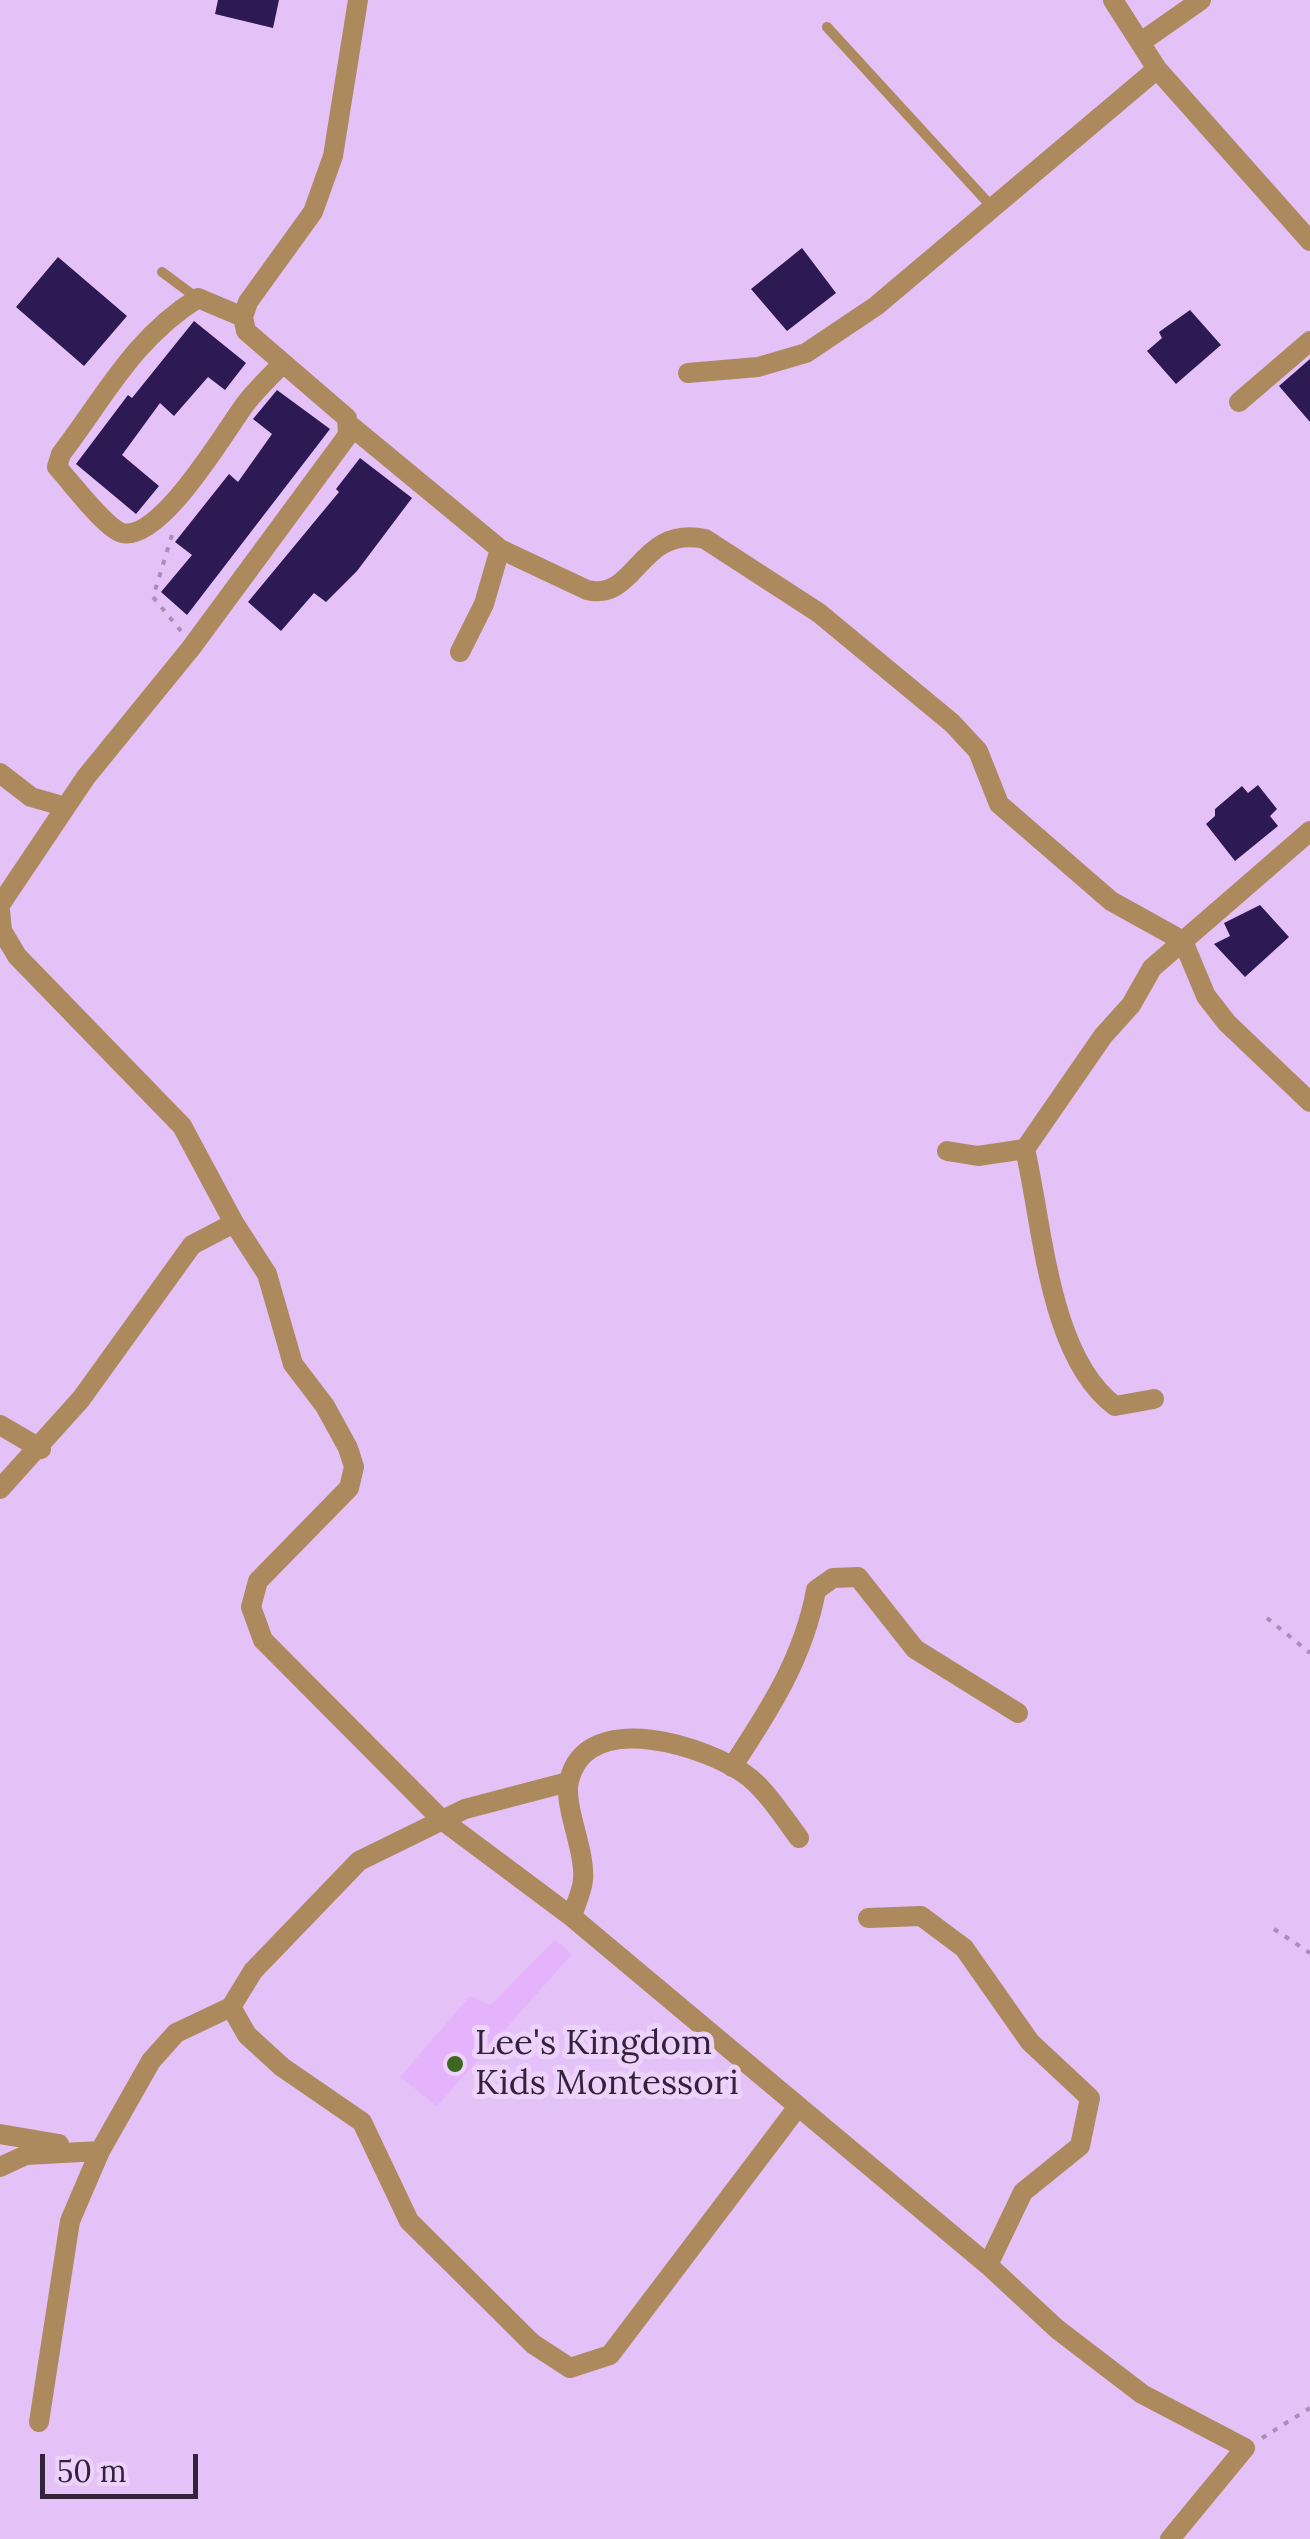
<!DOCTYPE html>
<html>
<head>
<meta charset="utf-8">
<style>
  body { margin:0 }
  #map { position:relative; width:1310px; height:2539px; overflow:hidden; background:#e4c1f6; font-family:Lora,serif }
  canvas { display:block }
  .scale { position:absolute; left:40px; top:2454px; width:158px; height:45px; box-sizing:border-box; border:5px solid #34223c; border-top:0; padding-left:12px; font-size:30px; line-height:35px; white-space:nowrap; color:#34223c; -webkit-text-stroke:8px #edd2fa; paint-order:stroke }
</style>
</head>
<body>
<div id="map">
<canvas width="1310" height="2539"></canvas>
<div class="scale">50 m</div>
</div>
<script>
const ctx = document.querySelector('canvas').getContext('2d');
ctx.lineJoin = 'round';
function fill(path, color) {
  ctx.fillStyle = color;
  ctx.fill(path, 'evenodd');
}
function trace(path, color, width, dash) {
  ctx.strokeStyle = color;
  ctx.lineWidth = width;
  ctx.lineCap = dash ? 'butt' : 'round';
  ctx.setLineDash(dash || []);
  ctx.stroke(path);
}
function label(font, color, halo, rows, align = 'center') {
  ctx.font = font + ' Lora,serif';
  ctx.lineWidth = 10;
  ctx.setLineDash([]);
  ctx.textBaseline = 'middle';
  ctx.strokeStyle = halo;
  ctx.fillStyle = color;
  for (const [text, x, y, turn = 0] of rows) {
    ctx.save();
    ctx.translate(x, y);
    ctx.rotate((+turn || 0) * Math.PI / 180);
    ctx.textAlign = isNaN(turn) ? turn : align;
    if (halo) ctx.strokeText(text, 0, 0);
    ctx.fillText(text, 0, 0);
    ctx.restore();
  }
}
fill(new Path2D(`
  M555,1940L572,1954L437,2106L400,2077L470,1996L491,2005Z`), '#e4b3fc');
fill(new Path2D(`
  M218,0H279L273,28L215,14Z
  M802,248L836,293L787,331L751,289Z
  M58,257L127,316L84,366L16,307Z
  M1190,310L1221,345L1176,384L1147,351L1162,338L1159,332Z
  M194,321L246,363L225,390L208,377L174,416L160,403L122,455L159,486L136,514L76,464L128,395L132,398Z
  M1310,359V422L1279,386Z
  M277,390L330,429L187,615L161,592L192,555L175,542L229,474L238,482L272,434L253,419Z
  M360,458L412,498L357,571L326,602L314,593L281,631L248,602L339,492L336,489Z
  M1258,785L1277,809L1270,816L1278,826L1235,861L1206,824L1215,816V809L1242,786L1248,793Z
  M1260,905L1289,937L1245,977L1214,944L1230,936L1224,923Z`), '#2d1954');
trace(new Path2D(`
  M172,535L153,597L181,631
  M1267,1618L1310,1653
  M1274,1929L1310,1953
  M1262,2438L1310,2408`), '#ab8dba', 4, [5, 8]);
trace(new Path2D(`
  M827,27L992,207
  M162,272L197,298`), '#ac8a5d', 10);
trace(new Path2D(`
  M1113,0L1157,69L1310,241
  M1141,42L1201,0
  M243,317L198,298C133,339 106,395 61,454L57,467C71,482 105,528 122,533C161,542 225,431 246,403C257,389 271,376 283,363
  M688,373L758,367L806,353L876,306L1157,69
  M1239,402L1310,341
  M351,426L500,549L587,590C637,602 638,525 705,539L819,613L952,723L978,751L999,804L1111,901L1183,941L1206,996L1227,1023L1310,1102
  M460,652L484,604L500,549
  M0,773L31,797L66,807
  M0,905L86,777L191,648L348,435L347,418L246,331L243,317L248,302L313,212L333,156L358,0
  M0,910L2,931L17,956L182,1126L234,1223L267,1274L293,1364L325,1406L348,1448L354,1467L349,1488L258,1581L251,1607L263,1640L442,1820L572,1917L988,2265L1057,2329L1142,2394L1245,2448L1170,2539
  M1025,1149C1043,1227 1049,1357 1115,1406L1154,1399
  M947,1151L978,1156L1025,1149L1103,1036L1131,1005L1152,968L1310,831
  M0,1425L41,1449
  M0,1489L81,1399L192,1245L234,1223
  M732,1767C769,1711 804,1657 816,1590L833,1578L858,1577L915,1649L1018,1713
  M568,1782L465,1809L359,1861L253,1971L231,2007L247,2035L282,2067L362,2122L409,2221L533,2344L570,2368L610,2355L797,2108
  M572,1917C575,1905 582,1892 583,1880C586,1851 563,1806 569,1781C586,1706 711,1747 750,1778C769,1794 784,1818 799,1838
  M868,1918L921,1916L964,1948L1030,2042L1090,2098L1080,2146L1023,2192L988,2265
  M0,2134L59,2144
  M0,2167L26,2155L100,2151
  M39,2422L70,2221L100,2151L151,2061L176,2033L231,2007`), '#ac8a5d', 20);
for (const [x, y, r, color] of [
  [455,2064,10,"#3e6621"]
]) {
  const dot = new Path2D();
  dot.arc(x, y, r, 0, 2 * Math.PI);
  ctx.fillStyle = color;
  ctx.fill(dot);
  trace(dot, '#edd2fa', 4);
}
label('35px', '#34223c', '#edd2fa', [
  ["Lee's Kingdom",475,2044],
  ["Kids Montessori",475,2084]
], 'left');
</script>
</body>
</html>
